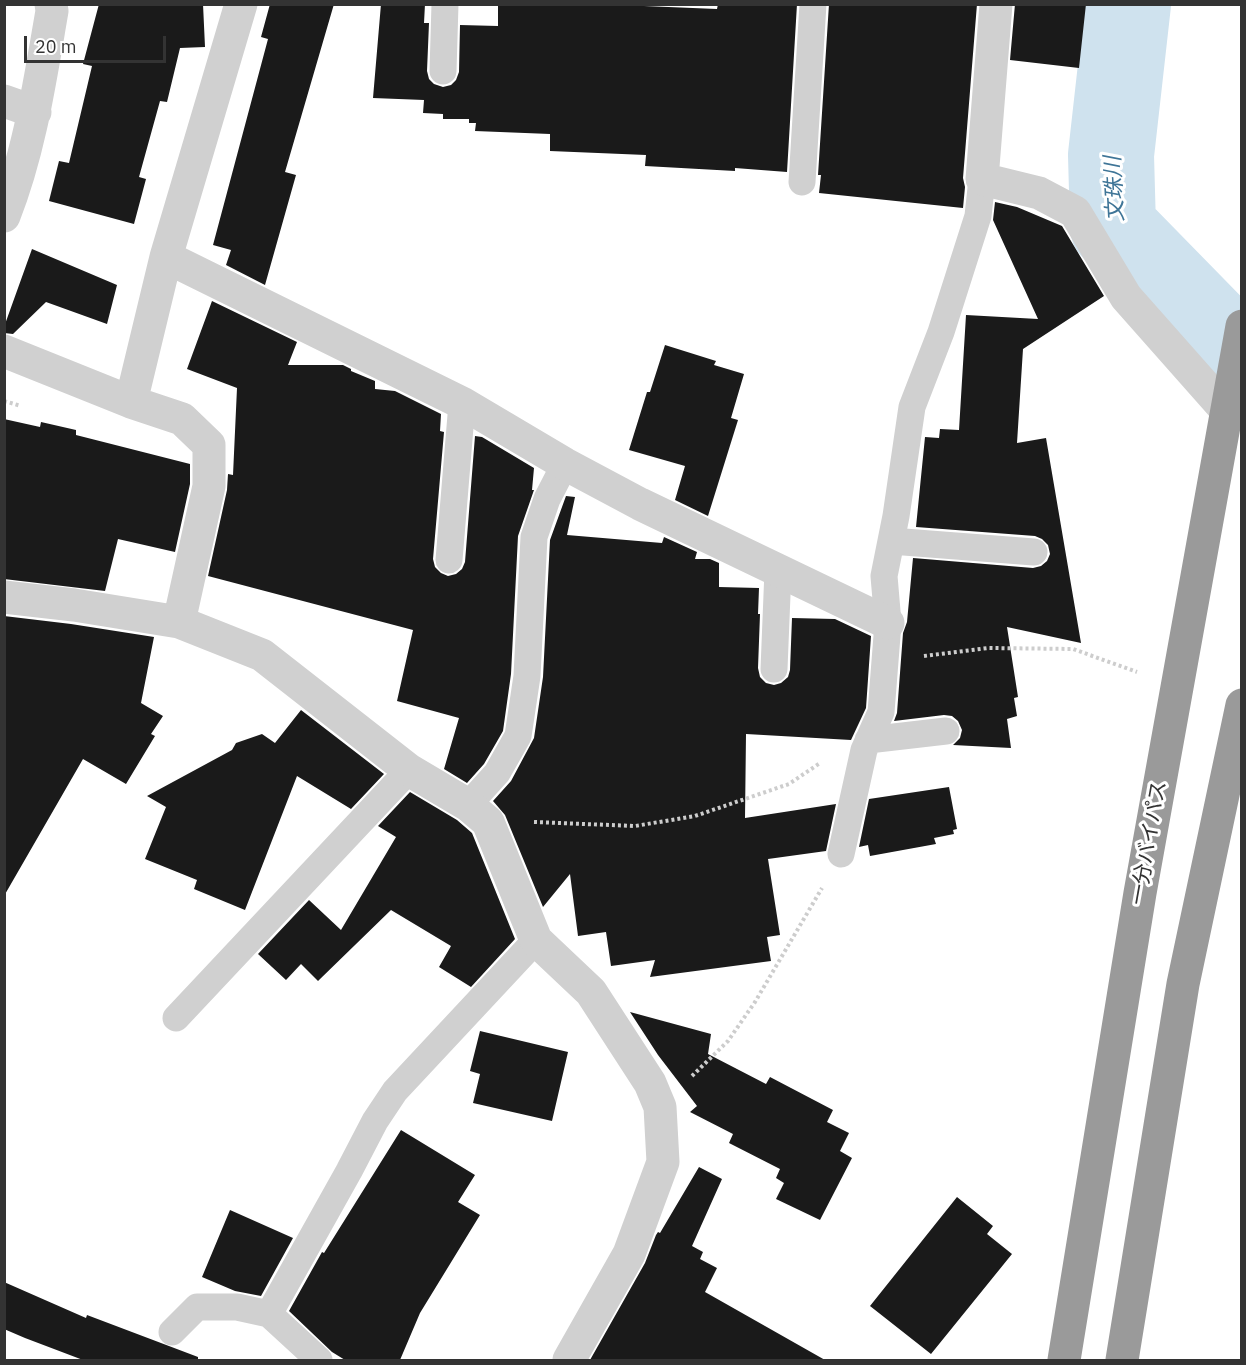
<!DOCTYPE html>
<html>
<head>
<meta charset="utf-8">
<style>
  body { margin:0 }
  #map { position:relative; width:1246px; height:1365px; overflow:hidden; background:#fff; font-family:"IBM Plex Sans",sans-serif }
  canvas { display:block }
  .frame { position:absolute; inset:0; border:6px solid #333; pointer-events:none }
  .scale { position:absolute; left:24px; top:36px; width:142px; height:27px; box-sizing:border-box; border:3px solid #333; border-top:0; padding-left:8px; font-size:18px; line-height:21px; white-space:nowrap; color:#333; -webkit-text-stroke:4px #fff; paint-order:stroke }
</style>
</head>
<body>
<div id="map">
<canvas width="1246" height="1365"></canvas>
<div class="frame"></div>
<div class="scale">20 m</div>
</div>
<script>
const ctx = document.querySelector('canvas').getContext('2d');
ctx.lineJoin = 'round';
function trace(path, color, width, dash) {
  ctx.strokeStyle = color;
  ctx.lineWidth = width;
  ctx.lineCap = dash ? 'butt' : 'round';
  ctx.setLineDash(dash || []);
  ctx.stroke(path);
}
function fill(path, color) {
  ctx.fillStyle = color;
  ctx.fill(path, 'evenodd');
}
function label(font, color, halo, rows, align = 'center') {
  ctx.font = font + ' "IBM Plex Sans","Noto Sans JP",sans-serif';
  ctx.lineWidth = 6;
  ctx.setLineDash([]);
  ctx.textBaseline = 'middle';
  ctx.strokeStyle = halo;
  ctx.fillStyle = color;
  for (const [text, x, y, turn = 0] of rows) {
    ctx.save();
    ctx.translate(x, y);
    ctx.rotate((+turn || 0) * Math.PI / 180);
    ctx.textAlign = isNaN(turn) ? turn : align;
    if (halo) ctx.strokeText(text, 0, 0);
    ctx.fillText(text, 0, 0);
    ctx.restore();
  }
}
trace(new Path2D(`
  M1128,4L1111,155L1113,227L1242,359`), '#cfe2ee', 86);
fill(new Path2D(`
  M99,4H203L205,47L180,48L167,102L160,101L139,177L146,179L134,224L49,201L59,161L69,163L92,66L83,64Z
  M270,4H334L285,172L296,175L265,285L226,265L231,250L213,245L268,39L261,37Z
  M381,4H425L424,23H429L427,71L429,79L434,84L443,87L451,85L456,80L459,72L460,25L498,26V4H644V6L717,9L718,4H797L787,172L735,168V171L645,166L646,155L550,151V134L475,131L476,123H469V119H443V114L423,113L424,100L373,98Z
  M829,4H977L963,178L965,187L963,208L819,193L821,175H818Z
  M1015,4H1086L1079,68L1010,60Z
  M995,202L1017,207L1062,226L1104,296L1023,349L1017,443L1046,438L1081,643L1007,627L1018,697L1014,698L1017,716L1007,719L1011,748L953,745L960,738L962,730L958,721L952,716L944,715L894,721L897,713L903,633L907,622L913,558L1033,568L1041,566L1047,561L1050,554L1048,545L1042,539L1035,536L916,527L925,437L939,438L940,429L959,430L966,315L1038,319L993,220Z
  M32,249L117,285L107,324L46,302L13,334L4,333V327Z
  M212,301L297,342L288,365H343L351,369V371L375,381V389L395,391L441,414L440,431L444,432L433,559L435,567L441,573L448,576L456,574L462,569L465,562L475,436L482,437L534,468L532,490H534L518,536L511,674L503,731L484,764L467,783L444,769L459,718L397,701L413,630L208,576L227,490L228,474L233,475L237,388L187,369Z
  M665,345L716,361L714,365L744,374L731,418L738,420L708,516L675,500L685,466L629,450L647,392H650Z
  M4,419L40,427L41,422L76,430V435L190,464V484L175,552L118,539L105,591L4,579Z
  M566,496L575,497L567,535L662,543L664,537L697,552L695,559H710L719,563V587L759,588L758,614H760L758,668L760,677L766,683L774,685L781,683L788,677L790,670L792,618L835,619L871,636L866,708L851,740L746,734L745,818L836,804L826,851L768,859L780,935L767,937L771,961L650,977L655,960L611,966L606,932L578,936L570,874L543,907L505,815L493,801L511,781L534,738L543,677L550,540Z
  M4,616L71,624L154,637L141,703L163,716L151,734L155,736L126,784L83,759L4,896Z
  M301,710L384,774L351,809L297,776L245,910L194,889L197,880L145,859L166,807L147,796L232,750L236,743L262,734L275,743Z
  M949,787L957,829L953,830L954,834L934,838L936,844L870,856L868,845L859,847L869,799Z
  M410,792L457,820L472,833L515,939L471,987L439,967L451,946L391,910L318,981L301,964L286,980L258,954L309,900L341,930L396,837L378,826Z
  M630,1012L711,1034L708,1054L766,1084L770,1077L833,1110L827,1122L849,1133L840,1151L852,1158L820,1220L776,1199L784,1183L776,1178L780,1169L729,1143L733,1134L690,1112L697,1106L658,1055Z
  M480,1031L568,1052L552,1121L473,1103L480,1074L470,1071Z
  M401,1130L475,1175L458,1202L480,1215L420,1313L400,1360H345L332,1352L289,1311L322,1252L324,1253Z
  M699,1167L722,1179L692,1246L703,1252L700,1259L717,1268L705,1292L825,1360H590L645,1263L656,1235L658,1232L660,1233Z
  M957,1197L993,1226L987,1234L1012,1254L931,1354L870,1306Z
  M230,1210L293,1238L261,1296L235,1291L202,1277Z
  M4,1282L86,1318L87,1315L198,1357V1360H83L25,1338L4,1329Z`), '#1a1a1a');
trace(new Path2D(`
  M4,401L21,406
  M924,656L988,648L1073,649L1137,672
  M534,822L635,826L695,816L789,784L820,763
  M692,1076L728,1041L755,1002L822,888`), '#cdcdcd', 4, [3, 3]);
trace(new Path2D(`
  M443,71L445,4
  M802,182L813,4
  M891,541L1034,552
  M449,560L462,403
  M774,669L778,570
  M868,740L946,731
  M468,805L497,773L518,736L527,676L534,537L547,499L565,464
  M841,854L864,750L881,712L888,623L884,576L896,516L912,407L941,332L978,216L982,179
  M176,1018L409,770
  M269,1314L349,1171L375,1121L395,1091L536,940
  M172,1332L197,1307H237L269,1314L319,1360`), '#d0d0d0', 27);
trace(new Path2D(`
  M996,4L982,179L1039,193L1075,212L1126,297L1226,410
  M4,101L35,112
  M4,216C30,150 40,80 52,11L51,4
  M166,257L462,403L565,464L640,504L888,623
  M4,351L131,402
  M4,597L74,605L179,622L262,655L409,770L468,805L488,822L536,940L591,992L650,1083L660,1107L663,1162L629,1254L569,1360
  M179,622L209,486V445L182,419L131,402L166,257L241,4`), '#d0d0d0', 33);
trace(new Path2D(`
  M1064,1360L1140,893L1242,326
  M1122,1360L1183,984L1242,705`), '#9a9a9a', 33);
label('21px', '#333', '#fff', [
  ["一分バイパス",1149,843,-80]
]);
label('italic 22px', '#3f7597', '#fff', [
  ["文珠川",1115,189,-93]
]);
</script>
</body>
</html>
